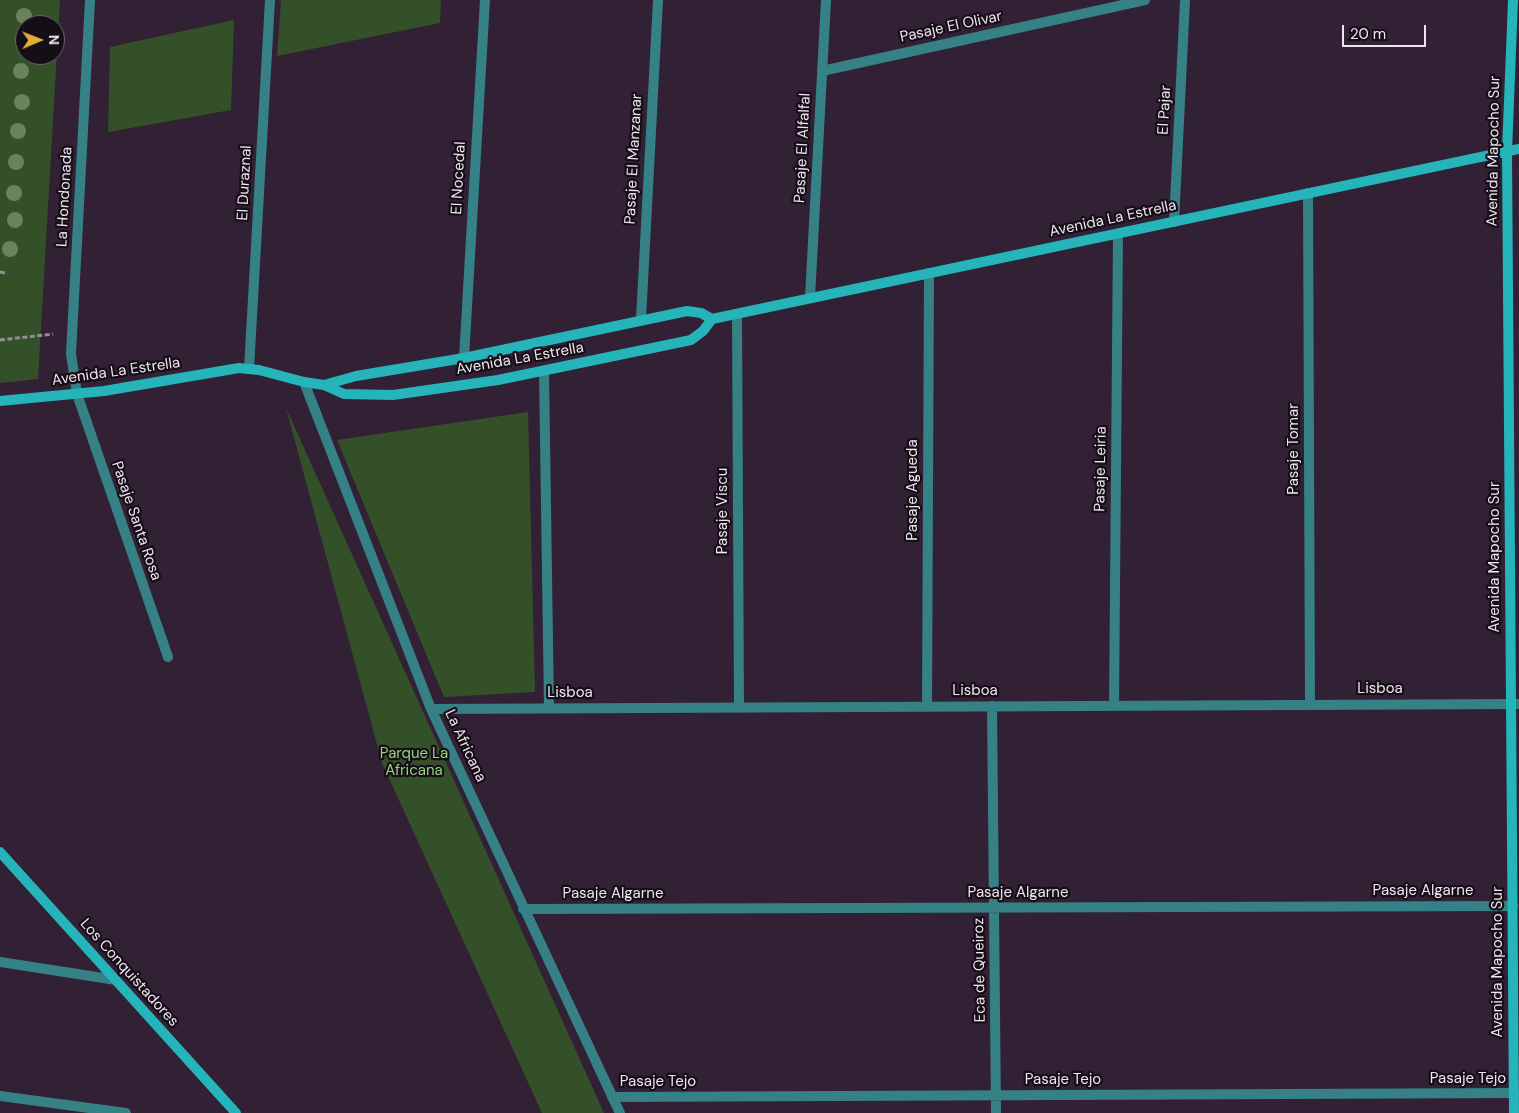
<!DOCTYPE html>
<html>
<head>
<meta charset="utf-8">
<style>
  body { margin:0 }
  #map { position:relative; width:1519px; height:1113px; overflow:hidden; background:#322135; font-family:"DM Sans",sans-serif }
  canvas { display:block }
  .north { position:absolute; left:15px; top:15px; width:50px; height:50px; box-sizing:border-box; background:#150e17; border:1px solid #6c646e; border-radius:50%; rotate:89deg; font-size:14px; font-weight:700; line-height:20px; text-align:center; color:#efe4f0 }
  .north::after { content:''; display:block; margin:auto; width:18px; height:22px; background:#e2af34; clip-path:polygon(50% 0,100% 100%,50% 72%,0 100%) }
  .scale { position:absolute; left:1342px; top:25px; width:84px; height:22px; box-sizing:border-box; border:2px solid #efe4f0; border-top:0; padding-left:6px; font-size:15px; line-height:18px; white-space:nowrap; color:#efe4f0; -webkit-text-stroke:4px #150e17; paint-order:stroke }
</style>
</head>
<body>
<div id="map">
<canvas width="1519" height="1113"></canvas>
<div class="north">N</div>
<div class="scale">20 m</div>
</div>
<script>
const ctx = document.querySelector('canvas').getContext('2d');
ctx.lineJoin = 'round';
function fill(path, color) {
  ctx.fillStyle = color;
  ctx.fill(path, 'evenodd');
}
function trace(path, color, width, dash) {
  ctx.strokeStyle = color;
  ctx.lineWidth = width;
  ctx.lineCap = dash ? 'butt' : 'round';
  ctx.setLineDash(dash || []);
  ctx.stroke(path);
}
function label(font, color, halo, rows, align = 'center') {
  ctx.font = font + ' "DM Sans",sans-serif';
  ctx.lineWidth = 4.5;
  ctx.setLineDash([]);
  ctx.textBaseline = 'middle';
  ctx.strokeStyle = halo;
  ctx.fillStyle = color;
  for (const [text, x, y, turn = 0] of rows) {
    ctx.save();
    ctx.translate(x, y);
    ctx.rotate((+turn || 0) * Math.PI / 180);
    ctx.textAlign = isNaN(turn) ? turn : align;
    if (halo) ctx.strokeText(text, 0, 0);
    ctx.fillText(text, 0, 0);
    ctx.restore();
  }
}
fill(new Path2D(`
  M0,0H60L38,379L0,383ZM25,25H55V55H25Z
  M281,0H441L440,23L277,56Z
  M234,20L231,110L108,132L110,47Z
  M286,408L604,1113H542L382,763Z
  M528,412L535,692L444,697L337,440Z`), '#345028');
trace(new Path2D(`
  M0,272L5,273
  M0,340L53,334`), '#988b9a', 3, [5, 2.5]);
trace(new Path2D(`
  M90,0L71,354L77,394L168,657
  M822,71L1145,0
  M1308,193L1310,705
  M1174,222L1185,0
  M810,298L826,0
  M737,314L739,707
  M641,319L658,0
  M464,358L485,0
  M249,369L270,0
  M544,371L549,708
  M304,382L431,709L620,1113
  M927,706L929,273
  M992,706L996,1113
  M1114,706L1118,234
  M431,709L1519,704
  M523,909L1513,906
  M0,962L116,980
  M0,1096L126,1113
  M612,1097L1514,1093`), '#358185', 10);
trace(new Path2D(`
  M1513,0L1507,152L1514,1113
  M324,385L356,376L464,358L687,311L701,313L712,319L1519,149
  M0,401L104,391L239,368L259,370L304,382L324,385L344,394L393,395L498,380L691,340L703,331L712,319
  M0,852L236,1113`), '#24b4ba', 10);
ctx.fillStyle = '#69845c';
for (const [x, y] of [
  [24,16],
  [21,71],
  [22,102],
  [18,131],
  [16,162],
  [14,193],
  [15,220],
  [10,249]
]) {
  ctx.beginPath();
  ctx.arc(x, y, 8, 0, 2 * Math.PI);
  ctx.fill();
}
label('15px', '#efe4f0', '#150e17', [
  ["Pasaje El Olivar",951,27,-12],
  ["El Pajar",1165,110,-87],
  ["Pasaje El Alfalfal",803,148,-87],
  ["Avenida Mapocho Sur",1494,151,-89],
  ["Pasaje El Manzanar",634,159,-87],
  ["El Nocedal",459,178,-87],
  ["El Duraznal",245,183,-87],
  ["La Hondonada",65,197,-87],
  ["Avenida La Estrella",1113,219,-12],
  ["Avenida La Estrella",520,359,-10],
  ["Avenida La Estrella",116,372,-8],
  ["Pasaje Tomar",1294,449,-90],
  ["Pasaje Leiria",1101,469,-89],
  ["Pasaje Agueda",913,490,-90],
  ["Pasaje Viscu",723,511,-90],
  ["Pasaje Santa Rosa",136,521,71],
  ["Avenida Mapocho Sur",1495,557,-90],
  ["Lisboa",1380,689],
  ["Lisboa",975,691],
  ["Lisboa",570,693],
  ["La Africana",465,746,65],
  ["Pasaje Algarne",1423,891],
  ["Pasaje Algarne",1018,893],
  ["Pasaje Algarne",613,894],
  ["Avenida Mapocho Sur",1498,962,-90],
  ["Eca de Queiroz",980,970,-91],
  ["Los Conquistadores",129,973,48],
  ["Pasaje Tejo",1468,1079],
  ["Pasaje Tejo",1063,1080],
  ["Pasaje Tejo",658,1082]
]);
label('15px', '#96d57b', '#150e17', [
  ["Parque La",414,754],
  ["Africana",414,771]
]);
</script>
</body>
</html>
